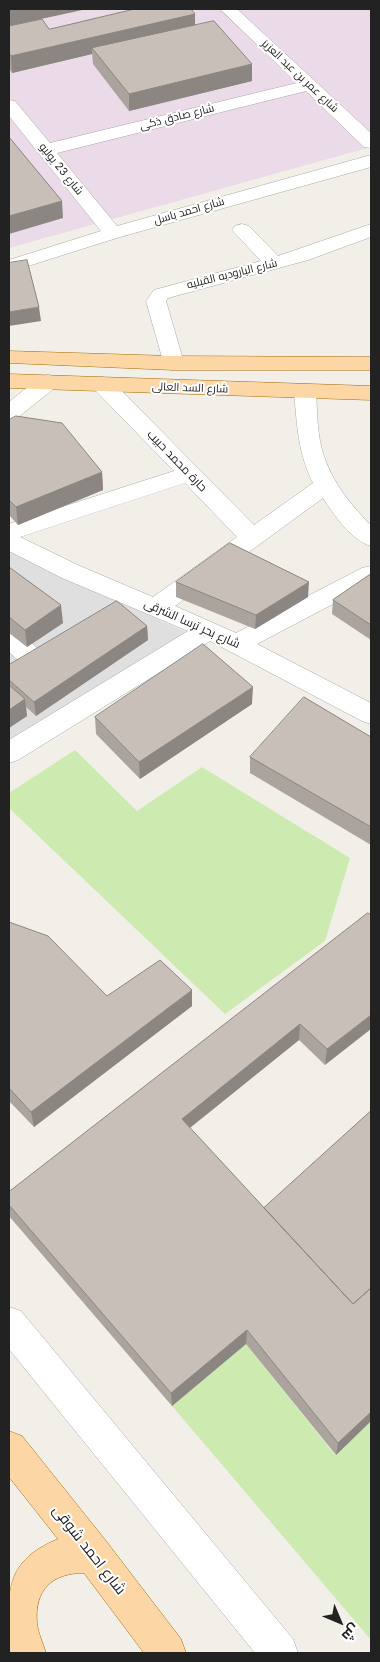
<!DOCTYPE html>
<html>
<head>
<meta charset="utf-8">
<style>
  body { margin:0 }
  #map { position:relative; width:380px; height:1662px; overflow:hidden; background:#f2efe9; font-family:Inter,Cairo,sans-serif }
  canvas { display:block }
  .frame { position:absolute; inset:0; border:10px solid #222; pointer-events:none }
  .north { position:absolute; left:315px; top:1597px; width:50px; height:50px; -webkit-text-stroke:4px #fff; paint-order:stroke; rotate:135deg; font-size:14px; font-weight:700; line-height:20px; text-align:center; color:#222 }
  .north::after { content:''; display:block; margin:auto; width:18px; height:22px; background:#222; clip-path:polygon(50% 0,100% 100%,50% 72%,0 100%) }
</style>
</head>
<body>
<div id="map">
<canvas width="380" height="1662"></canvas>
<div class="frame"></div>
<div class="north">ش</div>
</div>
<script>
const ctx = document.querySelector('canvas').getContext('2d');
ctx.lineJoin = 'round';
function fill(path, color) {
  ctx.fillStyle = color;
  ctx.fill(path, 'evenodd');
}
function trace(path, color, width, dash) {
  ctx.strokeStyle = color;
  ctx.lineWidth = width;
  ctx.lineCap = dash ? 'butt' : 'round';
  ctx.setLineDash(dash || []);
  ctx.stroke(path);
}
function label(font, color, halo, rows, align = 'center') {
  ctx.font = font + ' Inter,Cairo,sans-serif';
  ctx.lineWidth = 4;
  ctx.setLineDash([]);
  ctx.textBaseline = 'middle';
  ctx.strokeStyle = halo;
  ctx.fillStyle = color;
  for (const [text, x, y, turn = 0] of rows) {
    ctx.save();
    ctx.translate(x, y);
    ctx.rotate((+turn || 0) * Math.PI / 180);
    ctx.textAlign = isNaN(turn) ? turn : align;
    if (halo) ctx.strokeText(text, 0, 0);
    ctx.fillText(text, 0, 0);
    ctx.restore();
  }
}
fill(new Path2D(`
  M9,549L46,569L204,640L9,761Z`), '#e0dfdf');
fill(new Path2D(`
  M9,9H371V147L9,248Z`), '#ebdbe8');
fill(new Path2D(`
  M75,750L137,811L202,767L350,858L325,941L225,1014L9,808V793Z
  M246,1344L335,1455L371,1421V1640L172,1406Z`), '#cdebb0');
const street = new Path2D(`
  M220,9H237L371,133V148L364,147L306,91L57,153L117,226L371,155V167L120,237L9,272V260L101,231L9,116V100L15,101L50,143L297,83Z
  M242,224L249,226L278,256L371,224V237L308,260L168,298L166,301L184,363L181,368L173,370L165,368L146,301L154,290L261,261L232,230L235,226Z
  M48,375L56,377L59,382L56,387L17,418L9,420V402L40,377Z
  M102,377L110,379L254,525L313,483C298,453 297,425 294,392L297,387L305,385L313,387L316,392C317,406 317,421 319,435C324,471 346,501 371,525V546C352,541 334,515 323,498L175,606L236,633L362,568L371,566V584L257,644L371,703V724L362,721L210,641L18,760L9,763V740L188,631L62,578L9,551V524L174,471L94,389L91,384L94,379ZM185,483L237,537L153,597L80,566L20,537Z
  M9,630C22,634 38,646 45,658L41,664C26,669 20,662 9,652Z
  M9,1307L21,1311L293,1639L298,1653H255L9,1349Z`);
const primary = new Path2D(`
  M9,351L173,356L371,357V370H173L9,363Z
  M9,374L371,386V400L9,388Z
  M9,1431L22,1436L106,1541L181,1639L186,1653H144L84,1573C53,1573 34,1589 37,1623C38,1633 43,1643 46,1653H9C9,1597 0,1563 58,1539L9,1477Z`);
trace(street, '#a9a9a9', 1);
trace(primary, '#a06b00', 1);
fill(street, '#fff');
fill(primary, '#fcd6a4');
fill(new Path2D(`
  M195,14V25L252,64V81L129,111L93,64L92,54L12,73L9,68V26L49,29Z
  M9,420L102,472L103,490L18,525L9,515Z
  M9,567L63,623L27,647L9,633Z
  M371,574V640L332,614L333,600Z
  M176,582L308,597L255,629L176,597Z
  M147,626L148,640L36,716L26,707L27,716L9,728V665Z
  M252,704L140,779L96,734L95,717Z
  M371,737V845L250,773V757Z
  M368,913L325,1065L299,1040L190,1128L264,1208L371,1111V1421L336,1455L246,1344L172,1406L9,1216V1192Z
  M9,922L107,996L192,1006L34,1127L9,1101Z`), '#aba49e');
fill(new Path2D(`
  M9,9H87L9,26Z
  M195,14V30L92,48V54L12,73L11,56Z
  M252,64V81L129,111V94Z
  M62,201L63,218L9,234V216Z
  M39,307L41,321L9,326V312Z
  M102,472L103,490L18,525L16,507Z
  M309,582L308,597L255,629L256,615Z
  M61,605L63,623L27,647L25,630Z
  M147,626L148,640L36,716L34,702Z
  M253,687L252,704L140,779L139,762Z
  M25,699L27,716L9,728V710Z
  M192,990V1006L34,1127L31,1112Z
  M371,1015V1029L325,1065L327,1049Z
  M300,1024L299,1040L182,1134V1119Z
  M247,1330L246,1344L172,1406L171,1393Z
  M371,1412V1421L336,1455L338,1443Z`), '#8b8681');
const building = new Path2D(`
  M135,9H191L195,14L11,56L9,53V26L42,19L49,29Z
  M214,21L252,64L129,94L92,48Z
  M9,137L62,201L9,216V191L10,190L9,189Z
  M27,260L39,307L9,312V263Z
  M16,416L62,423L102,472L16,507L9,500V420Z
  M230,543L309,582L256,615L176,582Z
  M9,567L61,605L25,630L9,617Z
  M371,574V625L333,600Z
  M117,601L147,626L34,702L9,680V665Z
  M203,644L253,687L139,762L95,717Z
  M9,685L25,699L9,710Z
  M304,697L371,737V827L250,757Z
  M368,913L371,915V1015L327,1049L300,1024L182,1119L353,1304L371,1288V1412L338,1443L247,1330L171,1393L9,1205V1192Z
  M9,922L48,936L107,996L160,960L192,990L31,1112L9,1088Z
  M371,1111V1288L353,1304L264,1208Z`);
fill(building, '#c7bfb8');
trace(building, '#8b8681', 1);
label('11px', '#222', '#fff', [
  ["شارع عمر بن عبد العزيز",300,76,43],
  ["شارع صادق ذكى",177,117,-14],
  ["شارع 23 يوليو",61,169,51],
  ["شارع احمد باسل",189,211,-16],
  ["شارع الباروديه القبليه",232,274,-14],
  ["شارع السد العالى",190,388,2]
]);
label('12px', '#222', '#fff', [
  ["حارة محمد حبيب",177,461,46],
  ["شارع بحر ترسا الشرقى",192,624,24]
]);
label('15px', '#222', '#fff', [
  ["شارع احمد شوقى",89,1550,52]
]);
</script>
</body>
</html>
